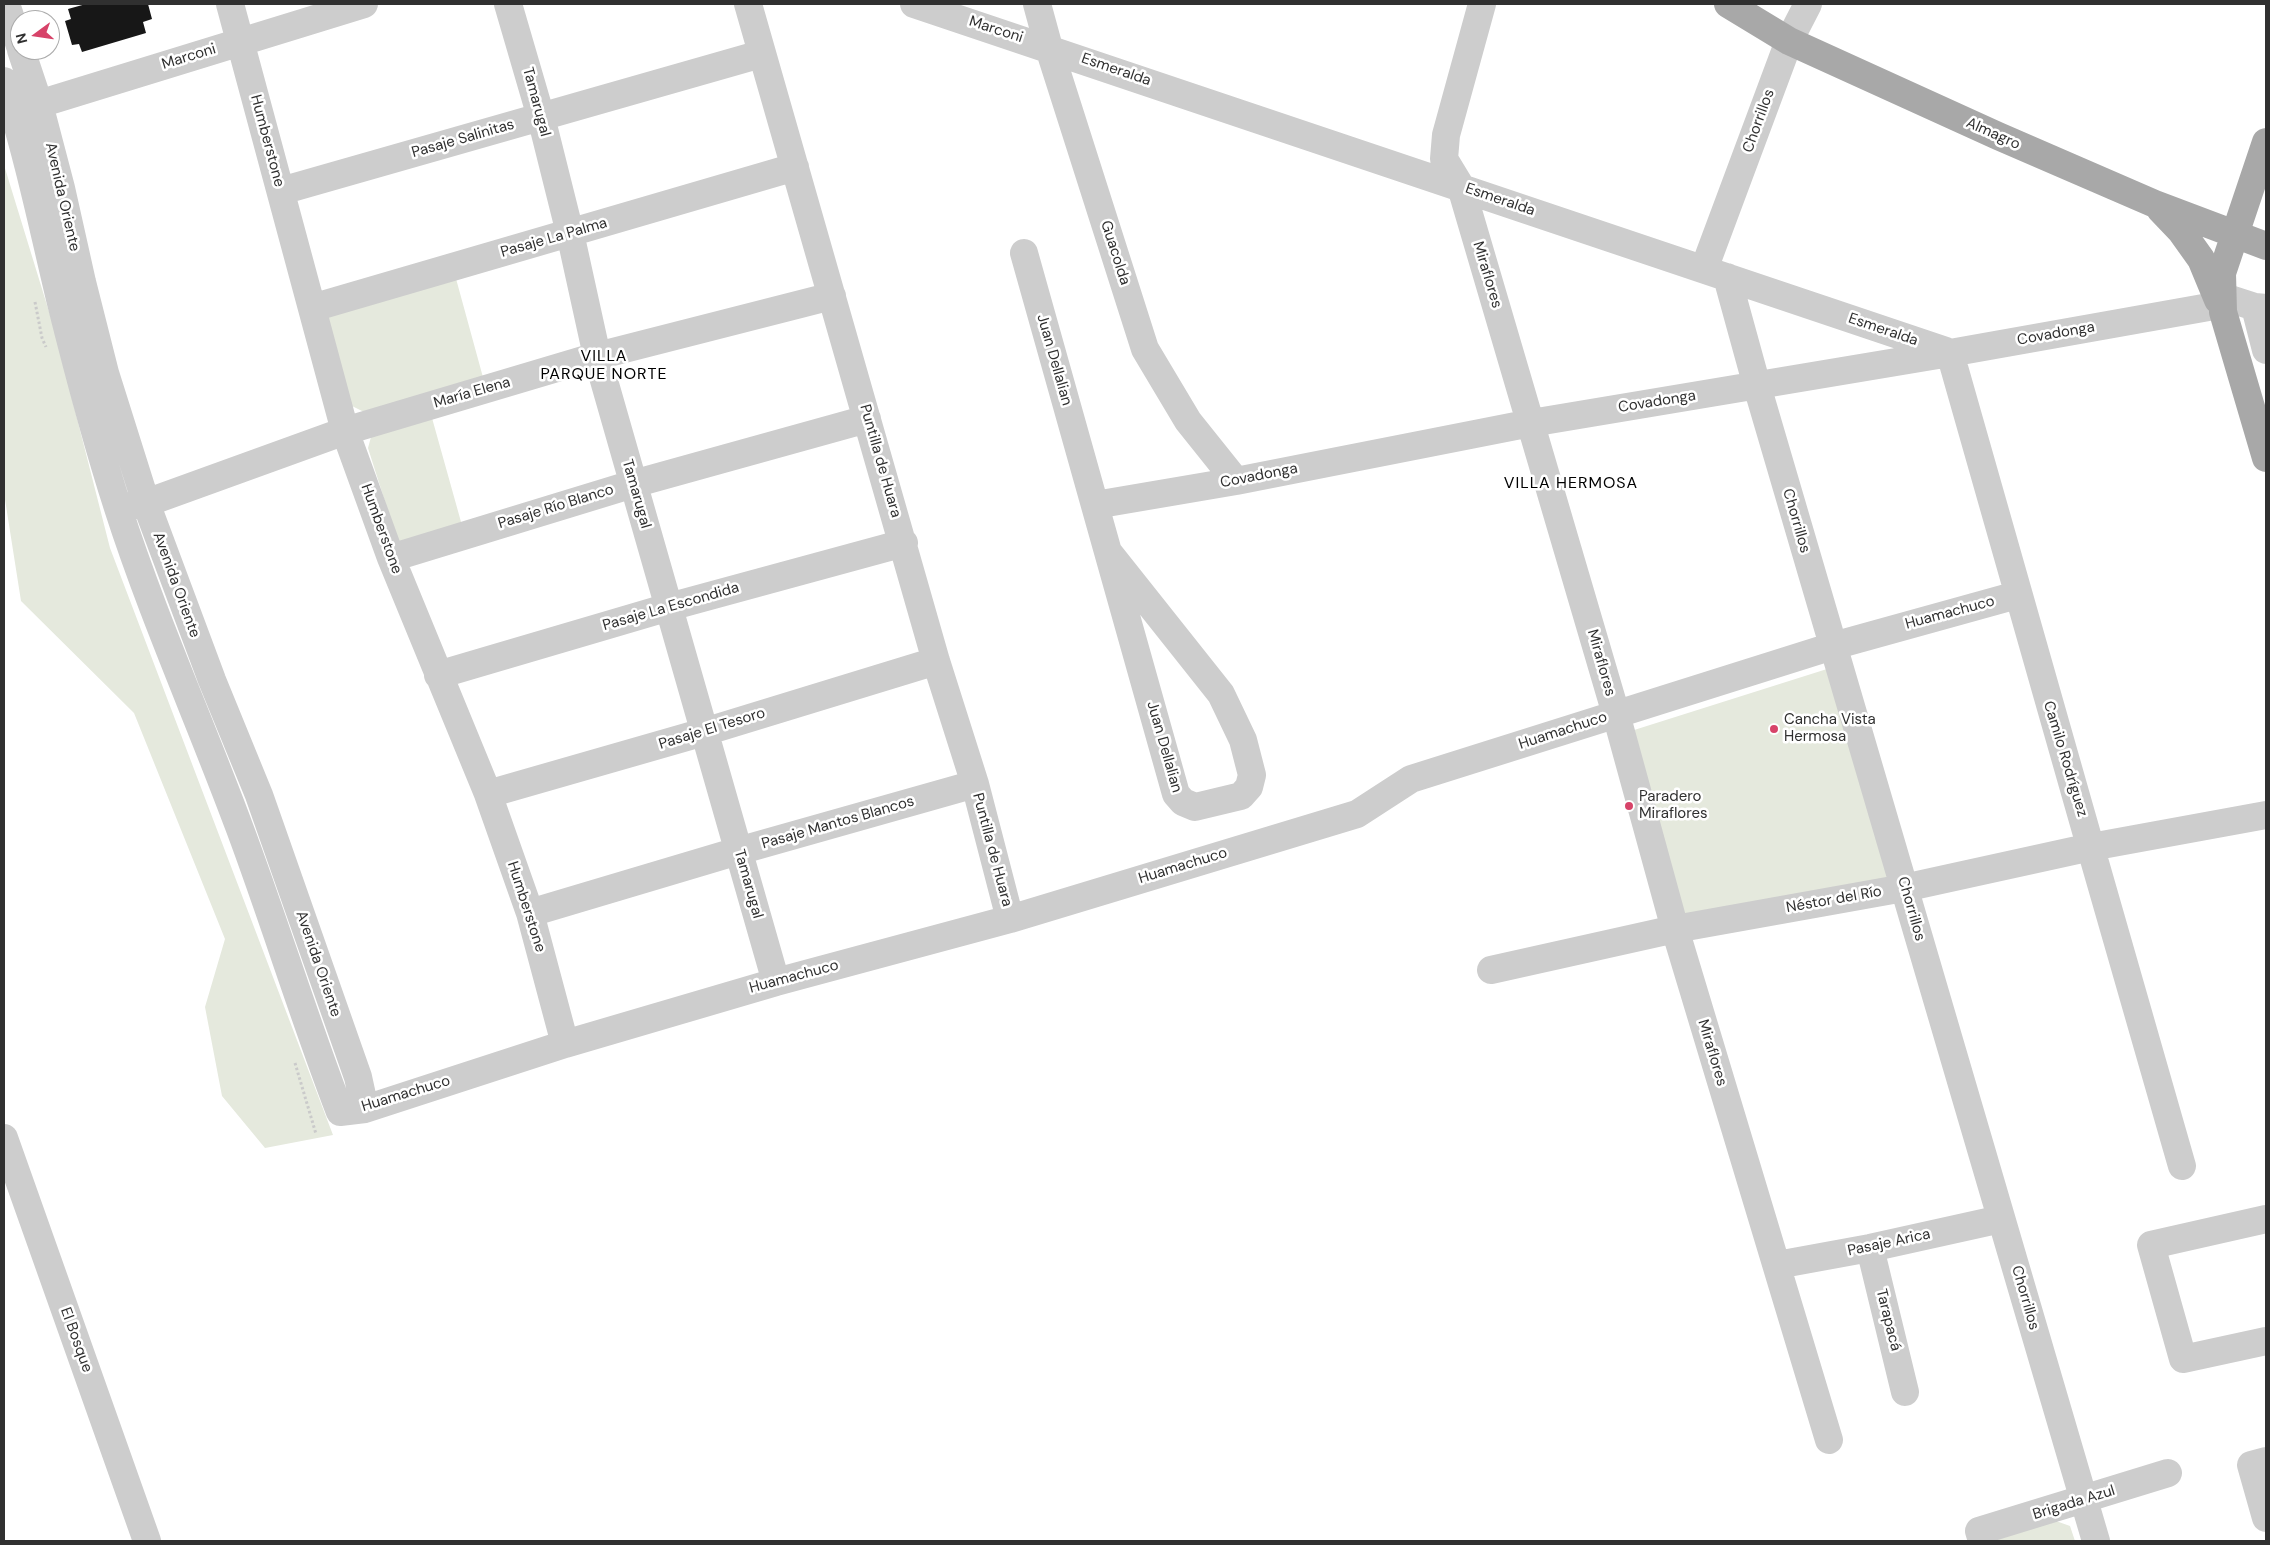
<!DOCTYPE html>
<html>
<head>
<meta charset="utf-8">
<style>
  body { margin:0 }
  #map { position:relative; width:2270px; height:1545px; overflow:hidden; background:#fff; font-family:"DM Sans",sans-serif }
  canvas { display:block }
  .frame { position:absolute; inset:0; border:5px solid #303030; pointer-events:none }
  .north { position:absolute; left:10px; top:10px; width:50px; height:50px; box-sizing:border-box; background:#fff; border:1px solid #acacac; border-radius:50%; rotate:256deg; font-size:14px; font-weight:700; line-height:20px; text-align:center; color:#303030 }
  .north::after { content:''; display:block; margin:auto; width:18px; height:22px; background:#d74369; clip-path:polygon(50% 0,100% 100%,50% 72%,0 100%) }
</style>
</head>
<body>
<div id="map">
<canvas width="2270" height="1545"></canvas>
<div class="frame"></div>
<div class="north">N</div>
</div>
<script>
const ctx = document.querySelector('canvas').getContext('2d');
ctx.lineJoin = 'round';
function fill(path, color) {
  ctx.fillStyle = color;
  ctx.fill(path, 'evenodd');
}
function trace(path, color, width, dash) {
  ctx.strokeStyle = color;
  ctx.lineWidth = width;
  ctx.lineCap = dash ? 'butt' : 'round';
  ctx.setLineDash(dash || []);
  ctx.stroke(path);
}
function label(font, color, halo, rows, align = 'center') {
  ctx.font = font + ' "DM Sans",sans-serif';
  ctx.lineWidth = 5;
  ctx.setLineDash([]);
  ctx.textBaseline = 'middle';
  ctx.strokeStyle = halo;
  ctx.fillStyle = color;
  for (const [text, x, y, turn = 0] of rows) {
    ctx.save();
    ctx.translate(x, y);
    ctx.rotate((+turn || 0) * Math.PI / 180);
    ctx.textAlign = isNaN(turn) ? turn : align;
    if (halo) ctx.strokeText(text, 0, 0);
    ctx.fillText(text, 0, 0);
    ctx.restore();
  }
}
fill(new Path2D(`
  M4,165L54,328L110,548L333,1135L265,1148L222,1096L205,1007L225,939L134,713L21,601L4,493Z
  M455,275L484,381L368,414L352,406L325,310Z
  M432,418L463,529L400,549L368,448L371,437Z
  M1827,669L1891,884L1685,921L1631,731Z
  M2056,1521L2070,1526L2075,1541H1996L1998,1537Z`), '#e5e9dd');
fill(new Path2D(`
  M86,4H148L152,19L143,22L146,33L82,52L79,44L72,45L65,21L71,19L68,9Z`), '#171717');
trace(new Path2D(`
  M35,302L42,338L46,347
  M295,1063L316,1134`), '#cacaca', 3, [2.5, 2.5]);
trace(new Path2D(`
  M6,4L20,46
  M230,4L345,431L391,558L488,794L530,913L565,1044
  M508,4L541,117L570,233L597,356L776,982
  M748,4L936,661L975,784L1010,919
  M914,4L1946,351
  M1037,4L1049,48L1145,349L1188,421L1236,481
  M1482,4L1446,135L1444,159L1461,187L1616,714L1675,929L1829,1440
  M21,50L39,104L61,188L82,282L105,373L146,503L212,680L259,795L358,1077L365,1109
  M4,81C28,154 43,228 61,303C78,371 96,440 118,508C153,617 200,721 240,829C275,923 304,1018 340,1112L365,1109L565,1044L776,982L1010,919L1357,814L1411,779L1833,646L2017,595
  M22,106L39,104L364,4
  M281,191L761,54
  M1024,253L1176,794L1183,802L1195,807L1241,796L1249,787L1252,775L1243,740L1221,694L1109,553
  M1704,269L1789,41L1808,4
  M1727,277L1757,386L2096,1541
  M2221,296L2255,307L2266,308
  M2255,307L2266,350
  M312,308L795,167
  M1950,353C2025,624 2105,895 2182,1166
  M1095,505L1236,481L1531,423L1950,353L2220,305
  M129,506L146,503L345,431L597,356L832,296
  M391,558L633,484L867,419
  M438,675L669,607L904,543
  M488,794L704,732L936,661
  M530,913L738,851L975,784
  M1491,970L1675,929L1904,888L2091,847L2266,815
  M4,1138L147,1541
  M2266,1219L2151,1245L2183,1359L2266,1341
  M1870,1248L1905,1392
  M1777,1265L1870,1248L2001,1219
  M2266,1461L2251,1465L2266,1518
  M1982,1541L1979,1531L2168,1473`), '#cdcdcd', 28);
trace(new Path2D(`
  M1728,4L1789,41L1998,136L2155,204L2266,246
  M2266,142L2222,273L2223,312L2266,458
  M2160,209L2181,231L2201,259L2218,300`), '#a8a8a8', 28);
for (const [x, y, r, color] of [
  [1774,729,5,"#d74369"],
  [1629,806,5,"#d74369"]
]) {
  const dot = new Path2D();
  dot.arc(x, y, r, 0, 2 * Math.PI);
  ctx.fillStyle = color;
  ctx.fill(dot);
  trace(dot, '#fff', 2);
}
label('15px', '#303030', '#fff', [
  ["Marconi",996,30,18],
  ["Marconi",189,57,-17],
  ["Esmeralda",1116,70,19],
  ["Tamarugal",536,102,75],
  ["Chorrillos",1759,121,-70],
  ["Almagro",1993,134,24],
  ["Pasaje Salinitas",463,139,-16],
  ["Humberstone",267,141,75],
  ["Avenida Oriente",62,197,77],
  ["Esmeralda",1500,200,19],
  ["Pasaje La Palma",554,238,-16],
  ["Guacolda",1115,253,72],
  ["Miraflores",1487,275,73],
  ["Esmeralda",1883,330,19],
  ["Covadonga",2056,334,-10],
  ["Juan Dellalian",1054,360,74],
  ["María Elena",472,393,-16],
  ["Covadonga",1657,402,-9],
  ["Puntilla de Huara",880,461,74],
  ["Covadonga",1259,476,-11],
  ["Tamarugal",636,494,74],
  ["Pasaje Río Blanco",556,507,-17],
  ["Chorrillos",1796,521,74],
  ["Humberstone",381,529,70],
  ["Avenida Oriente",176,585,70],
  ["Pasaje La Escondida",671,607,-16],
  ["Huamachuco",1950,613,-15],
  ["Miraflores",1601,663,74],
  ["Pasaje El Tesoro",712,729,-17],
  ["Huamachuco",1563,731,-18],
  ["Juan Dellalian",1164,747,74],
  ["Camilo Rodríguez",2065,759,73],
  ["Pasaje Mantos Blancos",838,823,-16],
  ["Puntilla de Huara",992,850,75],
  ["Huamachuco",1183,866,-17],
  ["Tamarugal",748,884,74],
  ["Néstor del Río",1834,900,-10],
  ["Humberstone",526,907,72],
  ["Chorrillos",1911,909,74],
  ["Avenida Oriente",318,964,71],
  ["Huamachuco",794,977,-15],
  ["Miraflores",1712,1053,73],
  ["Huamachuco",406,1094,-17],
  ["Pasaje Arica",1889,1243,-12],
  ["Chorrillos",2025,1298,74],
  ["Tarapacá",1888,1320,76],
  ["El Bosque",76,1340,70],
  ["Brigada Azul",2074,1503,-17]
]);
label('15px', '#303030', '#fff', [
  ["Cancha Vista",1784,720],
  ["Hermosa",1784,737],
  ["Paradero",1639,797],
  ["Miraflores",1639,814]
], 'left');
ctx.letterSpacing = '1px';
label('16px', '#000', '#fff', [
  ["VILLA",604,357],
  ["PARQUE NORTE",604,375],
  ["VILLA HERMOSA",1571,484]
]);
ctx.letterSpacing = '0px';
</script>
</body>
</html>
